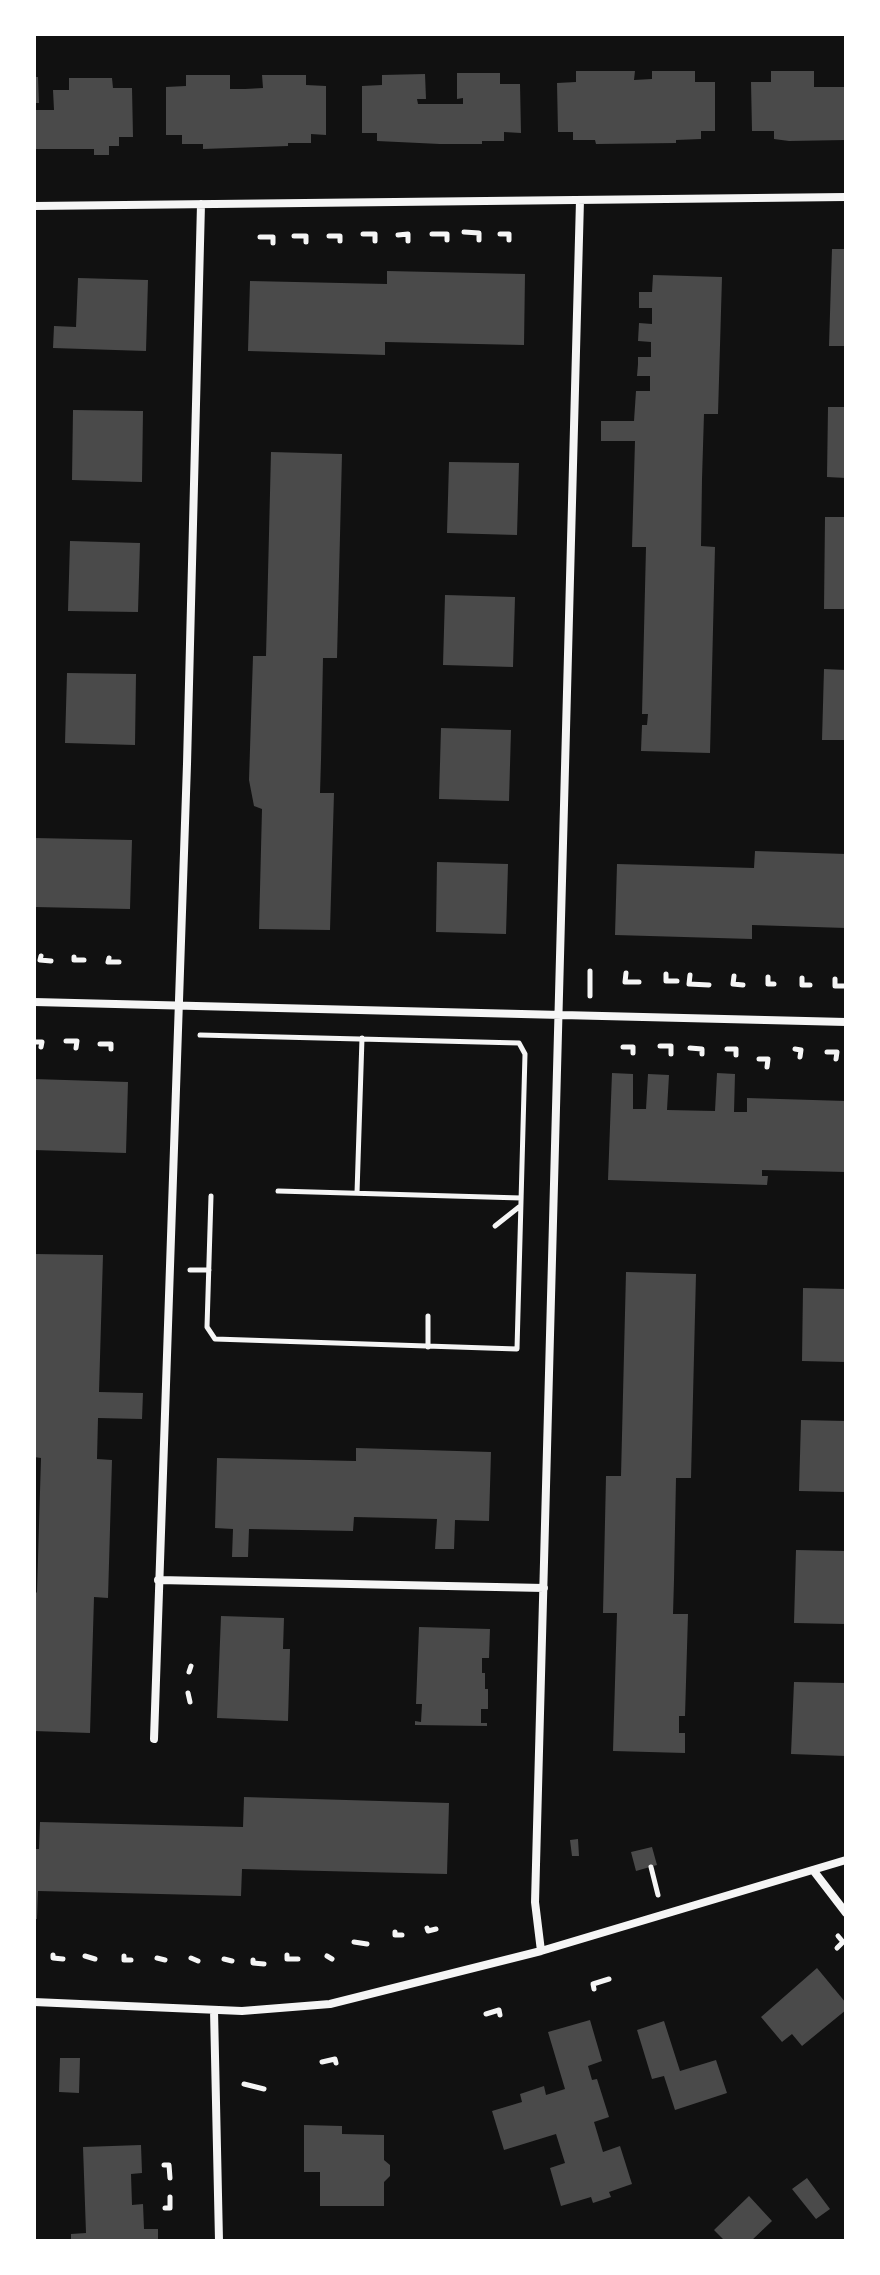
<!DOCTYPE html>
<html>
<head>
<meta charset="utf-8">
<style>
  body { margin:0 }
  #map { position:relative; width:880px; height:2275px; overflow:hidden; background:#111; font-family:"Space Grotesk",sans-serif }
  canvas { display:block }
  .frame { position:absolute; inset:0; border:36px solid #fff; pointer-events:none }
</style>
</head>
<body>
<div id="map">
<canvas width="880" height="2275"></canvas>
<div class="frame"></div>
</div>
<script>
const ctx = document.querySelector('canvas').getContext('2d');
ctx.lineJoin = 'round';
function fill(path, color) {
  ctx.fillStyle = color;
  ctx.fill(path, 'evenodd');
}
function trace(path, color, width, dash) {
  ctx.strokeStyle = color;
  ctx.lineWidth = width;
  ctx.lineCap = dash ? 'butt' : 'round';
  ctx.setLineDash(dash || []);
  ctx.stroke(path);
}
fill(new Path2D(`
  M576,71H635L634,80L652,79V71H695V82H715V131H701V139L676,140V143L596,144L595,140H573V132H558L557,83L576,82Z
  M771,71H814V87H846V140L789,141L774,139V131H752L751,82H771Z
  M457,73H500V84H520L521,133L504,132V141H482V144H440L377,141V133H362V86L382,85V75L425,74L426,99H417L418,104H463V98L457,99Z
  M186,75H230V89H245L263,88L262,75H306V85L326,86V135L311,134V143H288V146L203,149V144H182V135H166V87L186,86Z
  M34,77H38L39,103H34Z
  M69,78H112L113,88H132L133,137H119V146H109V155H94V149H34V110H54L53,90H69Z
  M832,249H846V346H829Z
  M387,271L525,274L524,345L385,342V355L248,351L250,281L387,284Z
  M653,275L722,277L718,414H704L702,479L701,546L715,547L710,753L641,751L642,725H647L648,714H642L646,547H632L635,441H601V421H634L636,391H650V376H637L638,364V357H651V342L638,341L639,323L652,324V308H639V292H652Z
  M78,278L148,280L146,351L53,348L54,326L76,327Z
  M828,407H846V478L827,477Z
  M73,410L143,411L142,482L72,480Z
  M271,452L342,454L337,658H323L321,760L320,793H334L330,930L259,929L262,809L254,806L249,780L253,656H266Z
  M449,462L519,463L517,535L447,533Z
  M825,517H846V609H824Z
  M70,541L140,543L138,612L68,611Z
  M445,595L515,597L513,667L443,665Z
  M824,669L846,670V740H822Z
  M67,673L136,674L135,745L65,743Z
  M441,728L511,730L509,801L439,799Z
  M34,838L132,840L130,909L34,907Z
  M755,851L846,854V928L752,925V939L615,935L617,864L754,868Z
  M437,862L508,864L506,934L436,932Z
  M612,1073L633,1074V1109H646L648,1074L669,1075L667,1110L715,1111L717,1073L735,1074L734,1112H747V1098L846,1101V1172L762,1170V1176H768L767,1185L608,1180Z
  M34,1079L128,1082L126,1153L34,1150Z
  M34,1254L103,1255L99,1392L143,1393L142,1419L98,1418L97,1459L112,1460L108,1598L94,1597L90,1733L34,1731V1595L37,1592L41,1458L34,1457Z
  M626,1272L696,1274L691,1478H676L674,1580L673,1614H688L685,1716H679V1733H685V1753L613,1751L617,1613H603L606,1476H621Z
  M803,1288L846,1289V1362L802,1361Z
  M801,1420L846,1421V1492L799,1491Z
  M356,1448L491,1452L489,1521L455,1520L454,1549H435L437,1519L354,1517L353,1531L249,1529L248,1557H232L233,1529L215,1528L217,1458L356,1461Z
  M796,1550L846,1551V1624L794,1623Z
  M221,1616L284,1618L283,1649H290L288,1721L217,1718Z
  M419,1627L490,1629L489,1658H482V1673H485V1689H488V1709H481V1723H487V1726L415,1725V1721L421,1722L422,1704H416Z
  M794,1682L846,1683V1756L791,1754Z
  M244,1797L449,1803L447,1874L242,1869L241,1896L38,1891L37,1919H34V1849H39L40,1822L243,1827Z
  M578,1839L579,1856H572L570,1840Z
  M652,1847L657,1865L636,1871L631,1852Z
  M817,1968L846,2003V2010L802,2046L792,2034L782,2042L761,2017Z
  M590,2020L602,2061L588,2066L592,2080L597,2079L609,2117L594,2122L603,2152L620,2146L632,2184L609,2192L611,2197L593,2203L591,2197L561,2206L550,2168L565,2163L556,2134L504,2150L492,2111L522,2102L520,2094L544,2086L546,2095L565,2089L548,2032Z
  M664,2021L680,2071L716,2060L727,2093L675,2110L664,2076L652,2079L637,2030Z
  M60,2058H80L79,2093L59,2092Z
  M304,2125L342,2126V2134L384,2135V2160L390,2165V2176L384,2182V2206H320V2172H304Z
  M141,2145L142,2173L131,2174L132,2205L143,2204L144,2229H158V2241H71V2234L86,2233L83,2147Z
  M807,2178L830,2209L816,2219L792,2189Z
  M749,2196L772,2221L751,2241H725L714,2230Z`), '#4a4a4a');
trace(new Path2D(`
  M464,232L479,233V240
  M363,234H375V241
  M432,234H447V240
  M500,234H509V240
  M398,235L408,234V241
  M294,236H306V242
  M329,236H340V241
  M260,237H273V243
  M41,956L40,960L51,961
  M74,957V960H84
  M109,958L108,962H119
  M590,971V996
  M626,973L625,982H639
  M666,974V981H677
  M690,975L689,984L709,985
  M734,976L733,984L743,985
  M768,977V984H774
  M802,978V985H810
  M835,979V986H844
  M200,1035L519,1043L525,1054L517,1349L215,1339L207,1327L211,1196
  M66,1041H77L76,1048
  M34,1042H42L41,1047
  M100,1044H111V1049
  M660,1046H671V1054
  M623,1047H633V1053
  M690,1048L702,1049V1054
  M727,1049H736V1055
  M795,1049L801,1050L800,1057
  M827,1052H837L836,1059
  M759,1059H768L767,1067
  M278,1191L521,1198
  M357,1193L362,1038
  M495,1226L519,1207
  M190,1270H209
  M428,1316V1347
  M189,1672L191,1666
  M188,1693L190,1702
  M651,1867L658,1895
  M427,1928L428,1931L436,1929
  M395,1932V1935H402
  M354,1942L367,1944
  M837,1948L843,1942L838,1936
  M53,1955V1958L63,1959
  M287,1955V1959H298
  M85,1956L95,1959
  M124,1956V1960H131
  M327,1956L332,1959
  M157,1958L165,1960
  M191,1958L198,1961
  M224,1959L232,1961
  M253,1960V1963L264,1964
  M594,1989L593,1984L609,1979
  M486,2014L499,2010L500,2015
  M322,2062L335,2059L336,2063
  M244,2084L264,2089
  M164,2165H169L170,2178
  M165,2208H170V2197`), '#f5f5f5', 5);
trace(new Path2D(`
  M34,206L846,197
  M34,1002L846,1022
  M158,1580L544,1588
  M154,1739L187,764L201,204
  M813,1870L846,1913
  M541,1951L535,1902L580,200
  M34,2002L242,2011L330,2004L541,1951L846,1860
  M214,2010L219,2241`), '#f5f5f5', 8);
</script>
</body>
</html>
